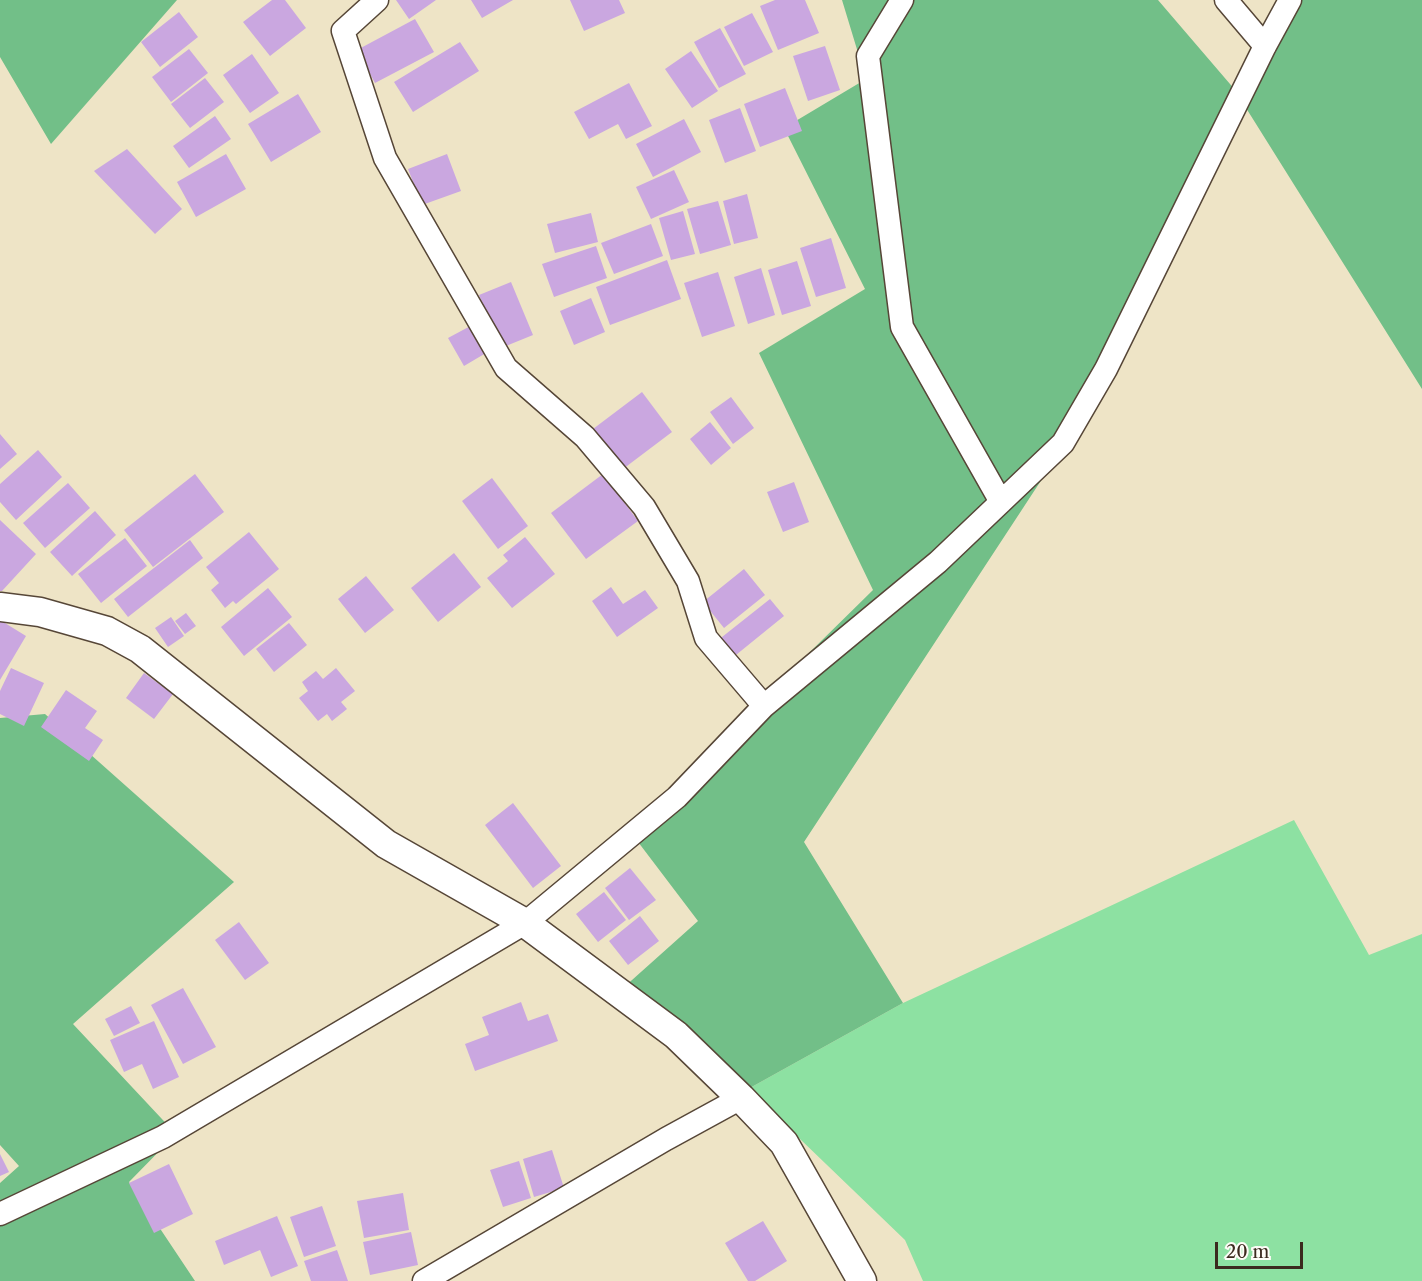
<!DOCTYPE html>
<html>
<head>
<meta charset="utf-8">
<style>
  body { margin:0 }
  #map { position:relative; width:1422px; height:1281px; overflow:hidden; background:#eee4c6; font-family:"Libre Caslon Text",serif }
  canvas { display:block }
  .scale { position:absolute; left:1215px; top:1242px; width:88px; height:27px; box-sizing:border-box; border:3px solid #3b2a1e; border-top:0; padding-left:8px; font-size:18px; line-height:21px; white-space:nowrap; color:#3b2a1e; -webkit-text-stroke:4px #fdfcf7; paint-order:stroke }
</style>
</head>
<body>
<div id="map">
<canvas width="1422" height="1281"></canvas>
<div class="scale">20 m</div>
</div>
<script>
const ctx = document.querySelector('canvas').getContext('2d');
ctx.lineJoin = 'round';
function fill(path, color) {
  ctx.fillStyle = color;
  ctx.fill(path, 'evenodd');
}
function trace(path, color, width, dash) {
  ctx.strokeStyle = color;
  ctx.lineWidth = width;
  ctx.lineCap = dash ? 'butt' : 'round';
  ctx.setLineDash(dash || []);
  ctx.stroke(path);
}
fill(new Path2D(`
  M1294,820L1369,955L1422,934V1281H923L905,1240L748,1089L903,1003Z`), '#8de1a2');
fill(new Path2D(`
  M0,0H177L51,144L0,57Z
  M842,0H1158L1236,91L1280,0H1422V389L1236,92L1065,444L804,842L903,1003L748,1089L613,997L698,921L629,830L873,590L759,353L865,289L784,128L866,79Z
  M45,714L234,882L73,1024L176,1134L129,1182L195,1281H0V1183L19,1166L0,1145V718Z`), '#72bf88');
fill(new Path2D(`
  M272,0H285L306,28L270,56L243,22Z
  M396,0H436L409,19Z
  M471,0H513L482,18Z
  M570,0H619L625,13L584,31Z
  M775,0H805L819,33L778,50L760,6Z
  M179,12L198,37L160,67L141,42Z
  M752,13L773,52L744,66L724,27Z
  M415,19L434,52L375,83L357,50Z
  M720,28L746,74L719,88L694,42Z
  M460,42L479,71L413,112L394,82Z
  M825,46L840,90L808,101L793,56Z
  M189,49L208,73L171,102L152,77Z
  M691,51L718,91L692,108L665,69Z
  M252,54L279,93L250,113L223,75Z
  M205,78L224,102L190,128L171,104Z
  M629,83L652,126L626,139L618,124L589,139L574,112Z
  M785,88L802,131L760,147L744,104Z
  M298,94L321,132L271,162L248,124Z
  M740,108L756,151L725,163L709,120Z
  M215,116L231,139L189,168L173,146Z
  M684,119L701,152L653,177L636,144Z
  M127,149L182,209L155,234L94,171Z
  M226,154L246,189L196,217L177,182Z
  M447,154L461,191L422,205L408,169Z
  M674,170L689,202L651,219L636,187Z
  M747,194L758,238L734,244L723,201Z
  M718,201L731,245L700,254L687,209Z
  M683,211L695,254L671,260L659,218Z
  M591,213L598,242L555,253L547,224Z
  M651,224L663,256L614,274L601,243Z
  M831,238L846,288L816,297L800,248Z
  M596,246L607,278L554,297L542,264Z
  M667,260L681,299L610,325L596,287Z
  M797,261L811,306L782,315L768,270Z
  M761,268L775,315L748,324L734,277Z
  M718,272L735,326L702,337L684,283Z
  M511,282L533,335L501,348L479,295Z
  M591,298L605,332L574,345L560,311Z
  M476,323L491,350L464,366L448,338Z
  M642,392L672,432L623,469L593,429Z
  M731,397L754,428L733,444L710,412Z
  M710,422L731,448L711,465L690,439Z
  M0,434L17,454L0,469Z
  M38,450L62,477L16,520L0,502V484Z
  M195,474L224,512L153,567L124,530Z
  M603,474L638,521L586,559L551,513Z
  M492,478L528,526L498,549L462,501Z
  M794,482L809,522L783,532L767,492Z
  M68,483L90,508L45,548L23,523Z
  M95,511L116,535L72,576L50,552Z
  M0,520L36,554L2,591H0Z
  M249,532L279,569L236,604L233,601L225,608L211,590L219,583L206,567Z
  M525,537L555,574L512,608L487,578L508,561L503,555Z
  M125,538L147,566L101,603L78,574Z
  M190,540L203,558L128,617L114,599Z
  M454,553L481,587L438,622L411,588Z
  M744,569L765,595L724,628L703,602Z
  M366,576L394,610L365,633L338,599Z
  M611,587L623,604L645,590L658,608L617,637L592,601Z
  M268,588L292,617L244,656L221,627Z
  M770,599L784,616L731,659L717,641Z
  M186,613L196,626L185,634L175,621Z
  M171,617L184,636L168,647L155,628Z
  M0,620L26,636L0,680Z
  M289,623L307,645L274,672L256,649Z
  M11,668L44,683L24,726L0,714V691Z
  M336,668L355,691L341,702L347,709L332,721L327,714L318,721L299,698L308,691L302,682L316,671L323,679Z
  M144,673L173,694L154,719L126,698Z
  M66,690L97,711L85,728L103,740L89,761L41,727Z
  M513,803L561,866L533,888L485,825Z
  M630,868L656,900L629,920L605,888Z
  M604,892L626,920L598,942L576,914Z
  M640,916L659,941L628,965L609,941Z
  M239,922L269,963L245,980L215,940Z
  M183,988L216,1047L183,1064L151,1005Z
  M521,1002L528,1021L548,1014L558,1041L475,1071L465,1044L489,1035L482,1017Z
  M131,1006L140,1023L114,1036L105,1019Z
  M154,1021L179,1077L153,1089L142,1064L124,1072L110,1040Z
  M552,1150L564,1188L534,1197L523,1159Z
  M0,1154L9,1172L0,1176Z
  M519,1161L531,1198L503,1207L490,1170Z
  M169,1164L193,1214L154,1233L129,1183Z
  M403,1193L409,1230L364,1238L357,1201Z
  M322,1206L336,1246L304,1257L290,1217Z
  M277,1216L298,1266L271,1277L260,1250L224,1265L215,1241Z
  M763,1221L787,1261L755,1281H748L725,1243Z
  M411,1232L418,1265L370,1275L363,1242Z
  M337,1250L348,1281H311L304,1261Z`), '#caa7e0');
const minor = new Path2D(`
  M377,0L343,31L385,158L506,368L585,437L644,507L688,581L706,638L764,706
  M902,0L868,56L902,327L1001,502
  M1226,0L1265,46
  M0,1214L163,1137L525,923L677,797L764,706L938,562L1063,443L1106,369L1265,46L1290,0
  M424,1281L666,1139L741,1098`);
const tertiary = new Path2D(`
  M0,607L40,612L107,631L140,649L386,844L525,923L676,1035L741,1098L784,1143L862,1281`);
trace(minor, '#564637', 25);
trace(tertiary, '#564637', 31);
trace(minor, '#fff', 22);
trace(tertiary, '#fff', 28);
</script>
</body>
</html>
